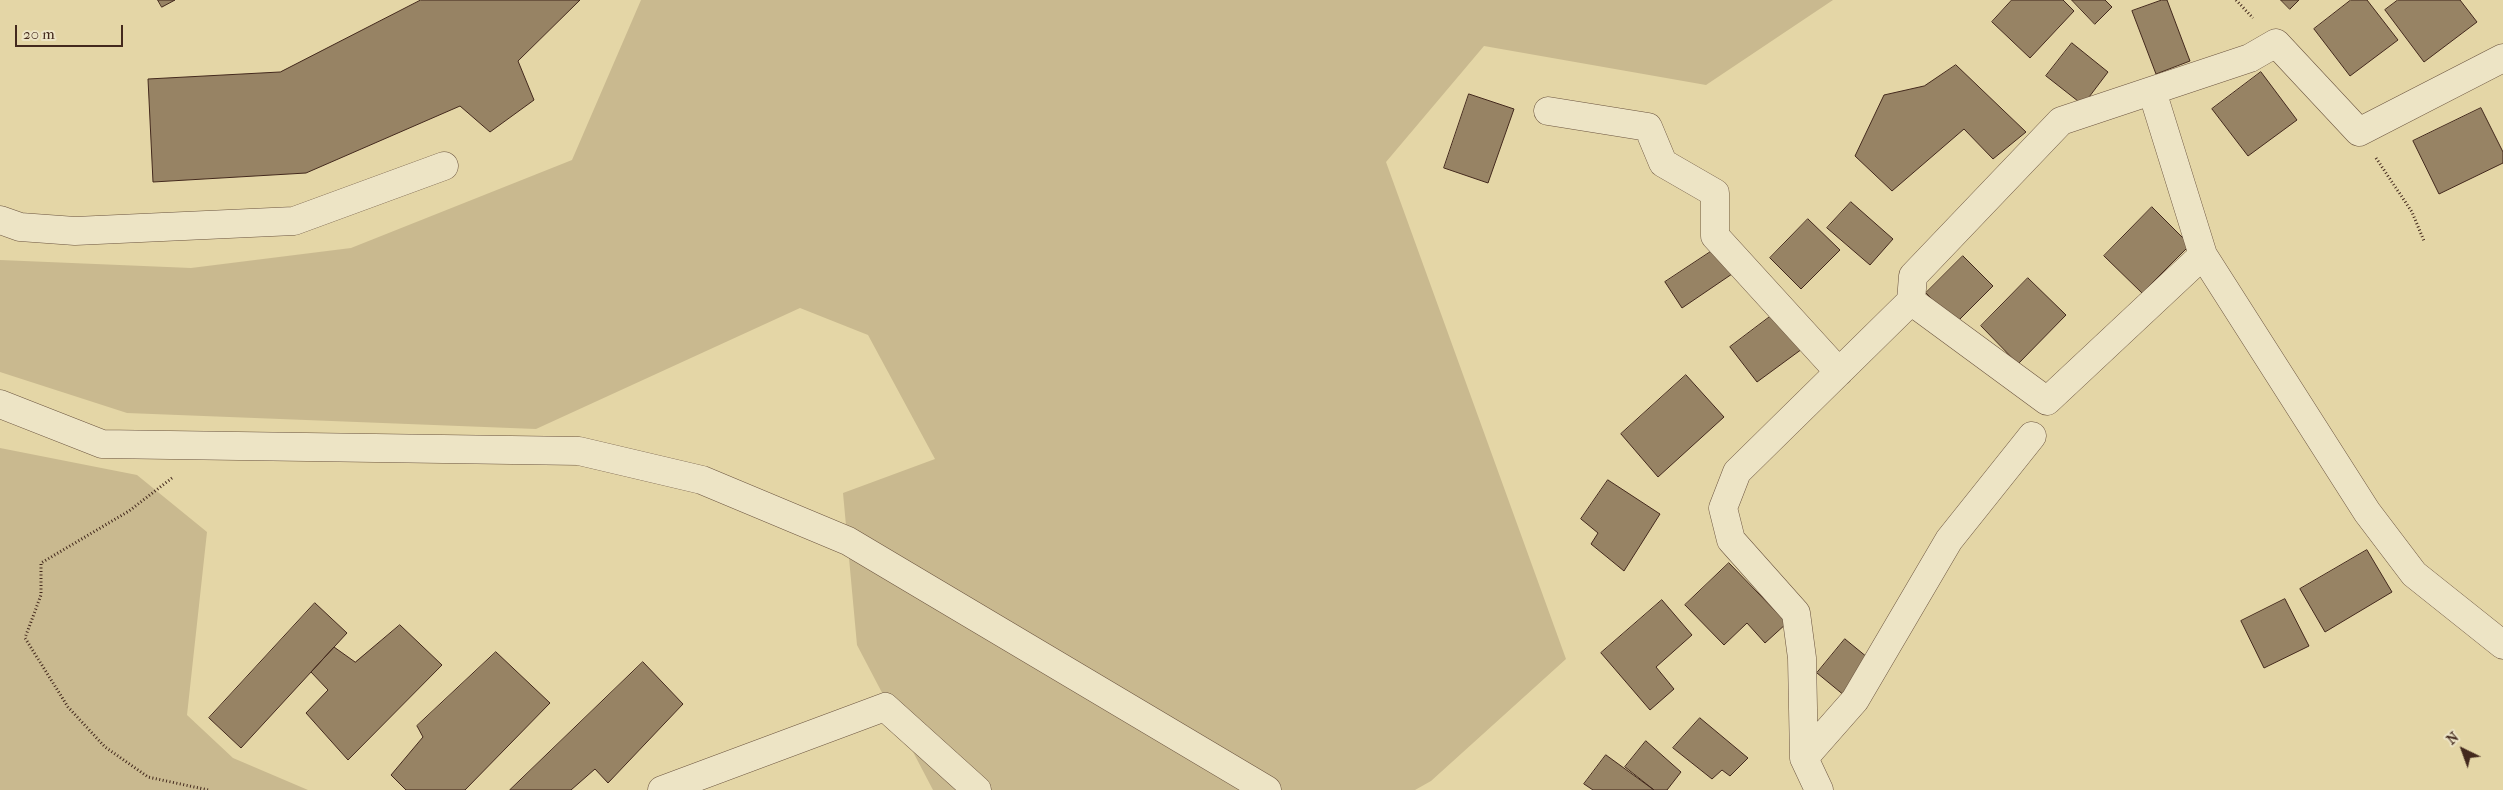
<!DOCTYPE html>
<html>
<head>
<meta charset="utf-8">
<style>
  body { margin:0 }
  #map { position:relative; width:2503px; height:790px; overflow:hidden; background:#e4d6a6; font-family:"IM FELL French Canon",serif }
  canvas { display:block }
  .north { position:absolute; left:2438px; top:725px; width:50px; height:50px; -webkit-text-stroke:4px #ede4c5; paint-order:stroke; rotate:318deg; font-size:14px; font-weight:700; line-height:20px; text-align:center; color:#43291d }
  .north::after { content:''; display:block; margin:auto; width:18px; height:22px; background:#43291d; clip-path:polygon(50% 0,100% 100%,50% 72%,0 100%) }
  .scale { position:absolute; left:15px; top:25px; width:108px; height:22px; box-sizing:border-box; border:2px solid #43291d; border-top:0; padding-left:6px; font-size:15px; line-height:18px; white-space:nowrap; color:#43291d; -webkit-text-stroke:4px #ede4c5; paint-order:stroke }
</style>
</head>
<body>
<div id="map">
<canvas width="2503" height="790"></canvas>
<div class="north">N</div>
<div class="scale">20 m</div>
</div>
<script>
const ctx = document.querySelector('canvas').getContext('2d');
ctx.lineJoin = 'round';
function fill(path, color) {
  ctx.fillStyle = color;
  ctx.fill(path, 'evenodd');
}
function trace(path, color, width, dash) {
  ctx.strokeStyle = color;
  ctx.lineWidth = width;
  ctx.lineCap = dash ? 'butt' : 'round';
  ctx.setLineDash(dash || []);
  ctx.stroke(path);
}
fill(new Path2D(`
  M641,0H1833L1706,85L1484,46L1386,162L1566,659L1431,781L1415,790H933L857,645L843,493L935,459L868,335L800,308L536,429L127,413L0,372V260L191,268L351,248L572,160Z
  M0,448L137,475L207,532L187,715L233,758L308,790H0Z`), '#c9b98f');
const building = new Path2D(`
  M158,0H175L162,7Z
  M421,0H580L518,61L534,100L490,132L460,106L306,173L153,182L148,79L280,72Z
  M2012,0H2063L2074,11L2030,58L1992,22Z
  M2072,0H2105L2112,7L2095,24Z
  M2162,0H2167L2190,61L2156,74L2132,11Z
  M2281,0H2299L2290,9Z
  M2351,0H2367L2398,40L2350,76L2314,29Z
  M2398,0H2460L2477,22L2424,62L2385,10Z
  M2072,43L2108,72L2083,105L2046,76Z
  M1956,65L2026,132L1993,159L1964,129L1892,191L1855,156L1884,95L1924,86Z
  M2261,72L2297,120L2248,156L2212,109Z
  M1469,94L1514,109L1488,183L1444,168Z
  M2481,108L2503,152V163L2439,194L2413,141Z
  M1851,202L1893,239L1870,265L1827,228Z
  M2152,207L2190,245L2142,293L2104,256Z
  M1808,219L1840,250L1801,289L1770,258Z
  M1715,249L1732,274L1682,308L1665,282Z
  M1963,256L1993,286L1956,323L1926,293Z
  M2028,278L2066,315L2018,364L1981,326Z
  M1775,313L1802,349L1757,382L1730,347Z
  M1686,375L1724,417L1658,477L1621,434Z
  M1608,480L1660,514L1624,571L1591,544L1598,533L1581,519Z
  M2367,550L2392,592L2325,632L2300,589Z
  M1729,563L1787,623L1765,643L1747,623L1724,645L1685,605Z
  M2285,599L2309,646L2264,668L2241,621Z
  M1662,600L1692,635L1656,667L1674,689L1650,710L1601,653Z
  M315,603L347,633L241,748L209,718Z
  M400,625L442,665L348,760L306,713L328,690L311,672L334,647L355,662Z
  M1845,639L1873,662L1845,696L1817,673Z
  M496,652L550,703L465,790H406L391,775L423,737L417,726Z
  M643,662L683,704L608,783L595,769L571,790H510Z
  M1700,718L1748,758L1730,776L1722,770L1712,779L1673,748Z
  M1646,741L1681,772L1667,790H1654L1625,767Z
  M1606,755L1654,790H1593L1584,784Z`);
fill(building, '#978364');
trace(building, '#43291d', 1);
const minor = new Path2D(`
  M2152,91L2203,255L2367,512L2414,574L2503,645
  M1548,111L1648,127L1663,163L1715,193V236L1839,372
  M0,220L20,227L75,231L294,221L444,166
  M1911,301L2047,401L2203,255
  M0,404L102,444L579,451L702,480L848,541L1267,790
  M1804,758L1855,700L1949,540L2032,436
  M662,790L885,707L977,790
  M1819,790L1804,758L1802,658L1796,613L1731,540L1723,508L1737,472L1911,301L1913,276L2061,121L2250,58L2276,43L2359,132L2503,58`);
trace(minor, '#6b543f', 29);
trace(new Path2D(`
  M2236,0L2253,18
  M2376,158L2412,212L2424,241
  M172,478L129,511L41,563V595L25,638L68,707L105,747L148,777L208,790`), '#43291d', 3, [1, 2.5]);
trace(minor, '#ede4c5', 28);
</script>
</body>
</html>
